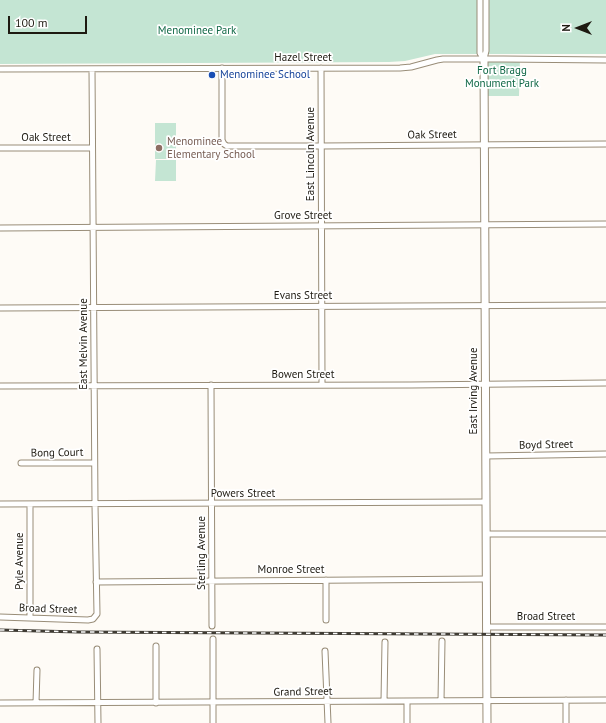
<!DOCTYPE html>
<html>
<head>
<meta charset="utf-8">
<style>
  body { margin:0 }
  #map { position:relative; width:606px; height:723px; overflow:hidden; background:#fefbf6; font-family:"PT Sans",sans-serif }
  canvas { display:block }
  .north { position:absolute; left:558px; top:8px; width:40px; height:40px; -webkit-text-stroke:3px #fff; paint-order:stroke; rotate:270deg; font-size:11px; font-weight:700; line-height:16px; text-align:center; color:#1e1a11 }
  .north::after { content:''; display:block; margin:auto; width:14px; height:18px; background:#1e1a11; clip-path:polygon(50% 0,100% 100%,50% 72%,0 100%) }
  .scale { position:absolute; left:8px; top:16px; width:79px; height:18px; box-sizing:border-box; border:2px solid #1e1a11; border-top:0; padding-left:5px; font-size:12px; line-height:14px; white-space:nowrap; color:#1e1a11; -webkit-text-stroke:3px #fff; paint-order:stroke }
</style>
</head>
<body>
<div id="map">
<canvas width="606" height="723"></canvas>
<div class="north">N</div>
<div class="scale">100 m</div>
</div>
<script>
const ctx = document.querySelector('canvas').getContext('2d');
ctx.lineJoin = 'round';
function fill(path, color) {
  ctx.fillStyle = color;
  ctx.fill(path, 'evenodd');
}
function trace(path, color, width, dash) {
  ctx.strokeStyle = color;
  ctx.lineWidth = width;
  ctx.lineCap = dash ? 'butt' : 'round';
  ctx.setLineDash(dash || []);
  ctx.stroke(path);
}
function label(font, color, halo, rows, align = 'center') {
  ctx.font = font + ' "PT Sans",sans-serif';
  ctx.lineWidth = 3.5;
  ctx.setLineDash([]);
  ctx.textBaseline = 'middle';
  ctx.strokeStyle = halo;
  ctx.fillStyle = color;
  for (const [text, x, y, turn = 0] of rows) {
    ctx.save();
    ctx.translate(x, y);
    ctx.rotate((+turn || 0) * Math.PI / 180);
    ctx.textAlign = isNaN(turn) ? turn : align;
    if (halo) ctx.strokeText(text, 0, 0);
    ctx.fillText(text, 0, 0);
    ctx.restore();
  }
}
fill(new Path2D(`
  M0,0H606V54H435L405,61L389,62L0,64Z
  M484,59H520L519,96H484Z
  M155,123H176V159H155Z
  M156,160H176V181H155Z`), '#c4e5d3');
const street = new Path2D(`
  M480,0V53L484,59
  M484,59L486,51V0
  M222,68V140L224,144L227,146H321L606,144
  M321,68L322,385
  M0,69L400,68L411,67L437,60L443,59H503L606,60
  M0,148H92
  M0,228L606,224
  M0,308L606,305
  M211,385L212,626
  M0,386L411,385L606,383
  M486,456L606,454
  M21,463H94
  M0,504L486,502
  M30,504V618
  M486,534H606
  M326,580V620
  M96,582L486,579
  M0,617L88,620L93,619L97,614L95,505L92,69
  M486,627H606
  M213,639V723
  M156,646V703
  M97,649L98,723
  M325,651L328,723
  M566,700V723
  M384,701L385,642
  M407,701V723
  M441,701L442,641
  M0,703L606,700
  M36,703L37,670`);
const secondary = new Path2D(`
  M484,59L487,723`);
trace(street, '#998d78', 7);
trace(secondary, '#998d78', 9);
trace(street, '#fff', 5);
trace(secondary, '#fff', 7);
const rail = new Path2D(`
  M0,630L79,632L606,635`);
trace(rail, '#3f3b33', 3);
trace(rail, '#fff', 1.5, [4.5]);
for (const [x, y, r, color] of [
  [212,75,4,"#1a4fb4"],
  [159,148,4,"#8d6e63"]
]) {
  const dot = new Path2D();
  dot.arc(x, y, r, 0, 2 * Math.PI);
  ctx.fillStyle = color;
  ctx.fill(dot);
  trace(dot, '#fff', 1.5);
}
label('11px', '#106846', '#fff', [
  ["Menominee Park",197,31],
  ["Fort Bragg",502,71],
  ["Monument Park",502,84]
]);
label('11px', '#1e1a11', '#fff', [
  ["Hazel Street",303,58],
  ["Oak Street",432,135,-1],
  ["Oak Street",46,138],
  ["East Lincoln Avenue",311,154,-90],
  ["Grove Street",303,216],
  ["Evans Street",303,296],
  ["East Melvin Avenue",84,344,-90],
  ["Bowen Street",303,375],
  ["East Irving Avenue",474,391,-90],
  ["Boyd Street",546,445,-1],
  ["Bong Court",57,453,-1],
  ["Powers Street",243,494],
  ["Sterling Avenue",202,553,-90],
  ["Pyle Avenue",20,561,-90],
  ["Monroe Street",291,570],
  ["Broad Street",48,609,2],
  ["Broad Street",546,617],
  ["Grand Street",303,692,-1]
]);
label('11px', '#164399', '#fff', [
  ["Menominee School",220,75]
], 'left');
label('11px', '#785e54', '#fff', [
  ["Menominee",167,142],
  ["Elementary School",167,155]
], 'left');
</script>
</body>
</html>
